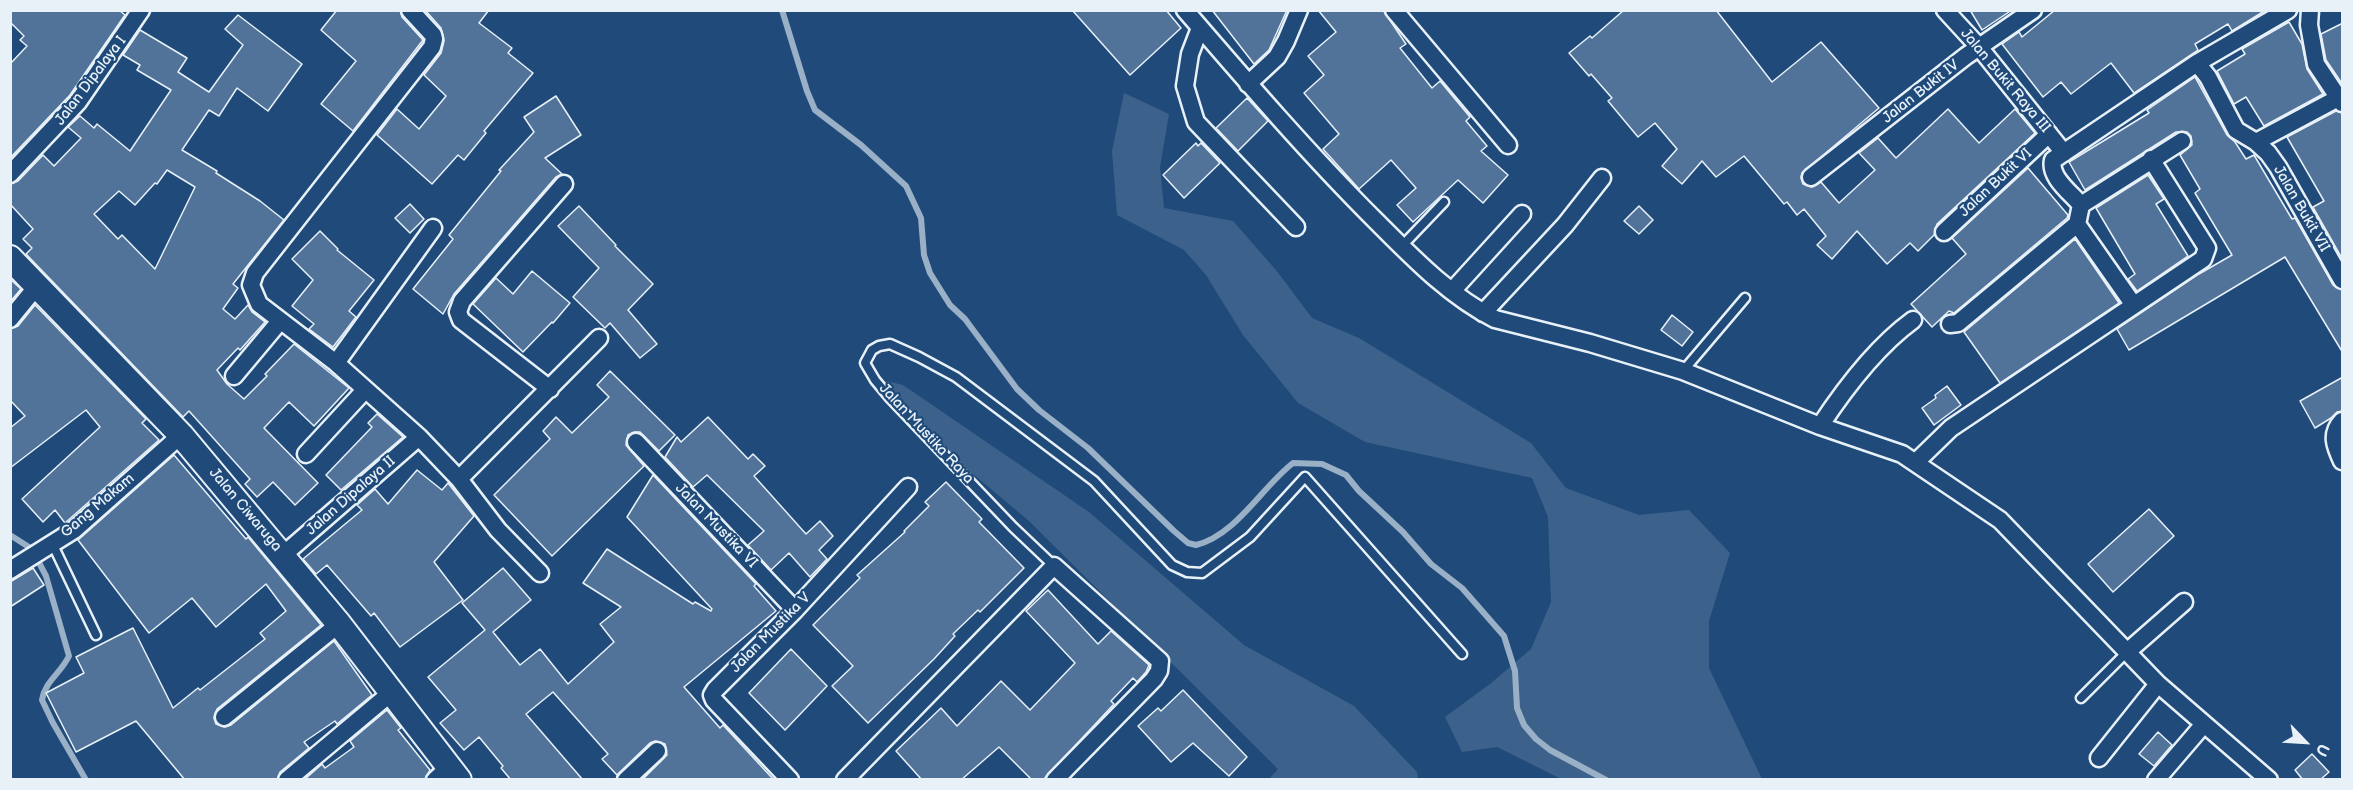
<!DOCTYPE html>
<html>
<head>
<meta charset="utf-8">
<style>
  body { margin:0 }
  #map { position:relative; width:2353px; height:790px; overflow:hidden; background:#1f4a7a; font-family:"Balsamiq Sans",sans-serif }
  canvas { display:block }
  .frame { position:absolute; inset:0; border:12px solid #e8f1f8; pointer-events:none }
  .north { position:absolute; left:2275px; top:712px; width:60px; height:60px; -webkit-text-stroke:4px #1f4a7a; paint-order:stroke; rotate:115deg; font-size:16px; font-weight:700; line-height:24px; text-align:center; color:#e8f1f8 }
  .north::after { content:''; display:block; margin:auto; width:21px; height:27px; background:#e8f1f8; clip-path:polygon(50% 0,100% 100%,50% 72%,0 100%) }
</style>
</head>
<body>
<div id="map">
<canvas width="2353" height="790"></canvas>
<div class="frame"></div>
<div class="north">U</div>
</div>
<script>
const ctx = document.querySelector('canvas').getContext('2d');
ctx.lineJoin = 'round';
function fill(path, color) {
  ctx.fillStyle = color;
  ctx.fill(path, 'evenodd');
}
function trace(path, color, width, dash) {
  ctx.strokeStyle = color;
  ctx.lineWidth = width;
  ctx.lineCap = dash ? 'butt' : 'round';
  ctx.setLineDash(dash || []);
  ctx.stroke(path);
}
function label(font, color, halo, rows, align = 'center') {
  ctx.font = font + ' "Balsamiq Sans",sans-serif';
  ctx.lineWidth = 4.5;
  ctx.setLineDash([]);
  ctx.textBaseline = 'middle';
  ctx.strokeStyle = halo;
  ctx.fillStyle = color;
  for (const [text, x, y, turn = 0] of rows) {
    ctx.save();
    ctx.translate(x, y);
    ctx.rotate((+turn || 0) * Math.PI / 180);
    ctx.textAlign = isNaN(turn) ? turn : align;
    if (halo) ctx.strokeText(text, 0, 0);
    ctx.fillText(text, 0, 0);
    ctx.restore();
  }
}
fill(new Path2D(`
  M1124,93L1169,114L1160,167L1164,208L1233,221L1276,270L1312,318L1359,338L1531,443L1566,488L1639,515L1689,510L1730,553L1709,621V668L1762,779H1561L1497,747L1462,752L1445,717L1490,684L1531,649L1551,602L1548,517L1532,478L1365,442L1298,403L1243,335L1206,275L1184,250L1117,215L1112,151Z
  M887,381L903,385L1089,512L1244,645L1354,706L1417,772L1418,779H1269L1278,769L1029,521L881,397Z`), '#3c628c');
trace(new Path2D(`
  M782,10L807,91L815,110L861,145L906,186L921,218L924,255L930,273L950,305L965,319L1017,389L1039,410L1088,448L1174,531L1188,543L1196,545C1235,536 1262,487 1293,463L1322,464L1346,475L1359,491L1403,532L1431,564L1462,588L1504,636L1515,671L1517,708L1524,725L1536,739L1550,750L1606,780
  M10,535L32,549L46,576L69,656C61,673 45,681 42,700L53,723L86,780`), '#9ab0c7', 6);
const building = new Path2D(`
  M10,10H119L125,15L70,95L10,158V64L27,46L20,40L24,36L10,22Z
  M337,10H400L402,17L423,40L353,131L321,104L356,61L321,30Z
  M425,10H489L479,23L512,48L508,53L533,73L484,131L486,133L464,160L458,155L432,184L377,135L397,109L419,129L446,96L424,75L441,53L444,41L441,28Z
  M1072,10H1166L1181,28L1130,75Z
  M1212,10H1287L1269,50L1254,64Z
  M1318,10H1383L1406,44L1400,48L1432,88L1440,81L1470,117L1466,121L1487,146L1481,151L1508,175L1483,203L1458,180L1413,222L1397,205L1416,188L1391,160L1359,189L1323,149L1339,134L1304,93L1324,75L1308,56L1336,32Z
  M1624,10H1716L1772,82L1821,42L1879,108L1802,173L1801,178L1803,184L1812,187L1821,182L1839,203L1875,170L1859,153L1878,138L1896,158L1948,109L1979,143L2015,109L2035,133L1937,224L1934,235L1918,251L1910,243L1887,264L1857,231L1832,259L1817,245L1826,236L1804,209L1797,215L1787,202L1784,204L1744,156L1716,177L1702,161L1682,184L1662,166L1677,149L1655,123L1638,137L1608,101L1612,98L1591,74L1589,76L1569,53L1590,36L1592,38Z
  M1970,10H2012L1982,30Z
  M2055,10H2266L2232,31L2228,24L2195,44L2198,50L2134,93L2111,63L2071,94L2061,82L2043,97L2002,44L2019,32L2022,37Z
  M238,15L302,64L268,111L237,88L219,116L209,110L182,150L217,171L216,173L260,201L284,220L233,284L238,288L223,309L235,319L248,305L252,312L265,322L240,350L238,348L217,370L227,384L244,399L267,376L265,374L294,344L349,388L314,426L289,402L264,428L318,483L295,505L273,482L257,497L245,484L250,479L189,411L183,417L26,254L32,248L23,239L33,229L10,204V184L18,181L43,155L54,166L81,138L68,127L80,116L94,128L97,124L130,151L171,90L137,70L140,65L123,55L140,30L187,58L178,72L209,92L243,45L225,29ZM167,170L195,187L155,269L122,235L118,239L94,214L119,191L135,205L155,183L157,184Z
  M2289,22L2302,44L2307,69L2323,94L2264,126L2246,97L2234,104L2217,71L2245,54L2242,49Z
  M2343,23V85L2326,60L2321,34Z
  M2195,77L2227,135L2235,142L2246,159L2254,155L2292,219L2295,218L2333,285L2343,290V353L2285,257L2129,350L2117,329L2199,274L2232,255L2195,193L2200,189L2180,155L2192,145L2191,136L2187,132H2176L2085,190L2069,162L2149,113L2147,110Z
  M556,96L581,135L545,158L562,174L556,177L454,294L443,314L413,289L453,239L449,235L501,171L499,170L534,132L524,117Z
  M1247,98L1268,121L1238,151L1216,128Z
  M2336,111L2343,113V260L2313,207L2324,201L2287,137Z
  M1196,143L1198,146L1201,143L1220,163L1184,198L1163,175Z
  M2028,168L2068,215L2067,218L1954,313L1949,311L1932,327L1911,304L1966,254L1952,238Z
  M2148,175L2164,199L2156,204L2188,256L2137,291L2128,279L2135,274L2096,208Z
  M410,204L424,219L410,233L395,218Z
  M579,206L616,245L615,246L653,284L628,310L657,344L640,358L610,323L605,328L573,297L599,268L558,226Z
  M1639,206L1653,220L1639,234L1624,221Z
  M320,231L338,249L337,250L374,280L349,311L356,317L333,347L309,329L314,324L292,306L313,280L292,259Z
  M2075,239L2119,303L2000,383L1964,332Z
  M532,271L570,303L553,323L552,322L523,352L473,304L496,278L513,294Z
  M10,279L21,289L10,302Z
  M35,305L146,419L142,423L159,440L65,523L55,510L43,522L22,499L100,427L86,410L10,468V428L25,416L10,400V329L18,326Z
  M1672,315L1693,332L1682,346L1661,330Z
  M610,371L675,435L659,451L640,432H634L628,435L626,445L644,466L552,556L494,495L550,439L543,431L556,417L572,433L609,397L597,385Z
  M2343,377V411L2337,412L2331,418L2315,428L2300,401Z
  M1947,386L1961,405L1934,425L1922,408L1936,398L1935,395Z
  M377,414L403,437L341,490L326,475L372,427L368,423Z
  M708,417L748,459L753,454L765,466L754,476L806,534L820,521L833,536L819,550L827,559L810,577L789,553L771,570L748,545L764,531L707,475L693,487L665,457L677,437L681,442Z
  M174,455L246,539L248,537L321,625L217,709L214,718L216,724L225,727L231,725L334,641L372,695L337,724L335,721L304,742L309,748L280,772L277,780H185L136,721L76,752L46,693L84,673L76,657L133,628L173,708L198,688L200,690L265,639L260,633L286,611L266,584L216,627L192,598L149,633L78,540Z
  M417,470L442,490L448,483L474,516L434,562L463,600L400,647L374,613L371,616L327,565L316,574L303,559L362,510L357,505L375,489L388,504Z
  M653,475L756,584L754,586L776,611L684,687L720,728L723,725L774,780H642L667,755L665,744L655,741L650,743L617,775L602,759L608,754L553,692L526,714L583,780H511L501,768L503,766L479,737L464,750L440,723L456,710L428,677L485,630L462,603L503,568L531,600L493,632L520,665L540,649L568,684L614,642L600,624L621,607L583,583L607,549L693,604L695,602L711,611L712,609L627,517Z
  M946,482L982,519L979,522L1024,568L980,612L978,610L953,634L955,636L934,659L868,723L832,686L853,666L813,625L860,578L857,575L905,532L904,531L929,506L925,502Z
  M2149,509L2174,536L2113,592L2088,564Z
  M33,568L44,585L10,607V582Z
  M1048,590L1098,644L1111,631L1149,665L1146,672L1137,682L1133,678L1111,701L1114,704L1043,780H1032L999,747L961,780H922L896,751L941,708L957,726L1001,681L1030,710L1075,663L1026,611Z
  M791,649L827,686L785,730L749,693Z
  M1183,690L1247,757L1229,776L1193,743L1171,762L1138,726L1158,708L1161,711Z
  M387,710L401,728L398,730L430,770L425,780H304L322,764L325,768L354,747L350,741Z
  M2158,732L2172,745L2154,766L2139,754Z
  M2312,754L2329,772L2320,780H2303L2295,770Z`);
fill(building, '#517399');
trace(building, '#e8f1f8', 1.5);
const lane = new Path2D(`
  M1401,247L1444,202
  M1683,371L1745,298
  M52,543L96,635
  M1054,566L1013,527L890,398L875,380L865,363L872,350L879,346L890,344L919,357L956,377L1094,481L1172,565L1187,572L1202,573L1250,537L1305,477L1462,654
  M2081,698L2127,652`);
const street = new Path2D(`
  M410,10L433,35L434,39L432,47L255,273L251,285L259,304L336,363L419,437L459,479L498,530L540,573
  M1185,10C1247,82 1308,153 1375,220C1411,256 1449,296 1495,319L1590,343L1683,371L1820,426L1902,454L2000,520L2158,684L2269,780
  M1394,10L1508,145
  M1945,10L1979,47L2064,153
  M2310,10L2309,25L2316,64L2342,103
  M1200,28L1190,54L1185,86L1196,122L1296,227
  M2197,63L2288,10
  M1248,84L1277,57L1286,41L1299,10
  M2256,142L2342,96
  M10,174L78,102L141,10
  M1811,177L1966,56L2033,10
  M2081,205C2070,192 2049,177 2053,160L2197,63L2208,77L2236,130L2256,142L2268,153L2278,167L2342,280
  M1944,232L2049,134
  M1452,291L1522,214
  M2133,304L2077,224L2081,205L2182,141
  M1483,313L1565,225L1602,178
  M10,319L37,286
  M1950,324L1958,323L2077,224
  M336,363L433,228
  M234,376L280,321
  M550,389L461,320L458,312L462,301L564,184
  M2342,421C2330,434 2335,446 2342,461
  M1820,426C1845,388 1876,347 1913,320
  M636,442L795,610
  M306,454L365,390
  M1916,462L1951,428L2203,259L2207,248L2151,159
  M459,479L599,338
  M282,556L419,437
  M10,570L74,530L181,435
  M2127,652L2184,602
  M224,717L339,624
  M2099,758L2158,684
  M287,780L392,692
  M435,780L449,767
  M626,780L657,751
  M790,780L714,700L712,695L715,690L795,610L908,487
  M845,780L1054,566L1160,661L1159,671L1154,679L1055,780
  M2156,780L2204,724`);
const secondary = new Path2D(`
  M10,258L181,435L339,624L459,780`);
trace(lane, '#e8f1f8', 13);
trace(street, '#e8f1f8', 21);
trace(secondary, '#e8f1f8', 28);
trace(lane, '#1f4a7a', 8);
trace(street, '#1f4a7a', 16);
trace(secondary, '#1f4a7a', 24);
label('15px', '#e8f1f8', '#1f4a7a', [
  ["Jalan Dipalaya I",91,81,-53],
  ["Jalan Bukit Raya III",2005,81,50],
  ["Jalan Bukit IV",1921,92,-38],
  ["Jalan Bukit VI",1996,183,-43],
  ["Jalan Bukit VII",2301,209,60],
  ["Jalan Mustika Raya",926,434,47],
  ["Jalan Dipalaya II",351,496,-41],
  ["Gang Makam",98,506,-40],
  ["Jalan Ciwaruga",245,510,50],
  ["Jalan Mustika VI",716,526,46],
  ["Jalan Mustika V",771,633,-45]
]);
</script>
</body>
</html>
